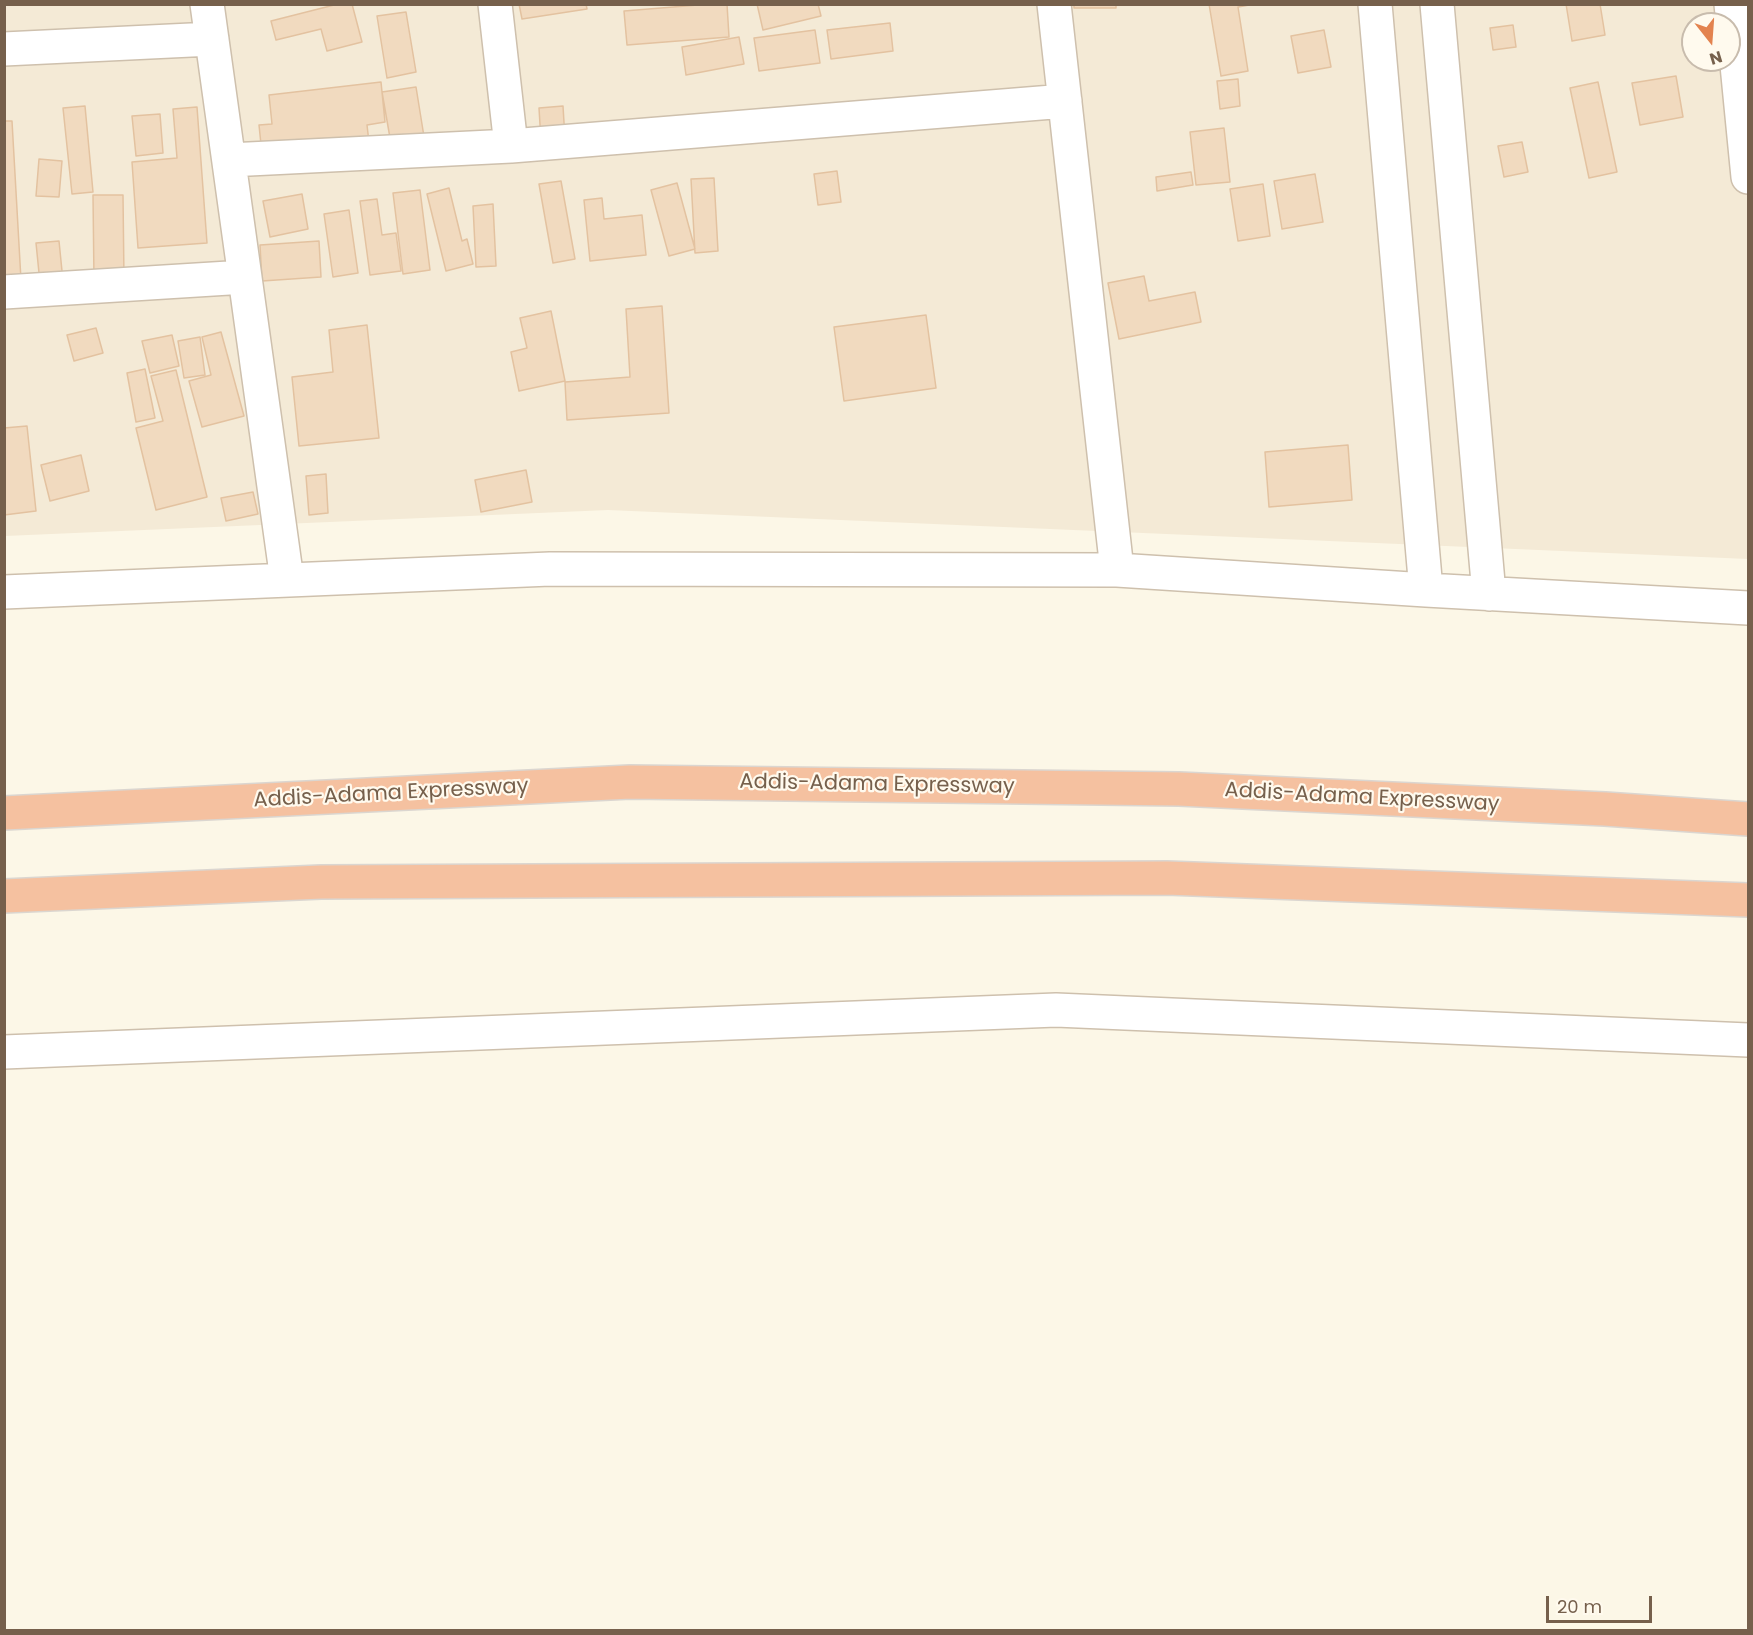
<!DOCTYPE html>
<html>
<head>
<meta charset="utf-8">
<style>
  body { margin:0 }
  #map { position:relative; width:1753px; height:1635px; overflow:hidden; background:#fcf7e7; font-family:Poppins,sans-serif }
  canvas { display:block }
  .frame { position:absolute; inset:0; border:6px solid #76604c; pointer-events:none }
  .north { position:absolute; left:1681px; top:12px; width:60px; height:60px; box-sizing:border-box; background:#fffaee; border:2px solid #c8bcad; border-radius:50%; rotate:163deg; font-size:16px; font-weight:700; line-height:24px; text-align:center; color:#76604c }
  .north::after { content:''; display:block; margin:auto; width:21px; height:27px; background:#e3834f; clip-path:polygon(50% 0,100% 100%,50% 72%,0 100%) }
  .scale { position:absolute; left:1546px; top:1596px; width:106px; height:27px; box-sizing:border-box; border:3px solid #76604c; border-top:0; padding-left:8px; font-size:18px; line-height:21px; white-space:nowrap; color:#76604c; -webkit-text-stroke:4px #fffaee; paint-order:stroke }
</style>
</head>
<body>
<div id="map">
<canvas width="1753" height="1635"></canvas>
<div class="frame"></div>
<div class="north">N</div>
<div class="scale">20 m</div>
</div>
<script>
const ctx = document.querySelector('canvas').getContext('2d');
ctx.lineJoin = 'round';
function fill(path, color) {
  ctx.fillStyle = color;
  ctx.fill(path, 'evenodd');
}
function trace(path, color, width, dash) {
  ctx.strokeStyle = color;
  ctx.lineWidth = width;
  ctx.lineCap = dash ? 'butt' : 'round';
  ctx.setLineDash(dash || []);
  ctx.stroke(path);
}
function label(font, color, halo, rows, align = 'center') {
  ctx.font = font + ' Poppins,sans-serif';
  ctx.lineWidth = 4.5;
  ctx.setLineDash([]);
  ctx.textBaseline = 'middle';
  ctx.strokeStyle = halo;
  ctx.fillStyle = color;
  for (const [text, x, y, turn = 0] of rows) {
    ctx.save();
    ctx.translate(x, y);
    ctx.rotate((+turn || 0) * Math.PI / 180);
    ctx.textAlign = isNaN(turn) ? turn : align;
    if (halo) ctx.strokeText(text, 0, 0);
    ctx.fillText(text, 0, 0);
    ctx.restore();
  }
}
fill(new Path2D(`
  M4,5H1748V559L608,510L5,536ZM1693,24H1729V60H1693Z`), '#f4ead6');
const building = new Path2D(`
  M338,4H352L362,42L327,51L321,29L276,40L271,21Z
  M519,4H586L587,9L522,19Z
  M710,4H727L729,37L627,45L624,11Z
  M757,4H818L821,16L763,30Z
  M1074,4H1116V8H1074Z
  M1209,4H1255L1238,7L1248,71L1221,76Z
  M1566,4H1600L1605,35L1572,41Z
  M406,12L416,72L387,78L377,16Z
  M890,23L893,51L831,59L827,30Z
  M1513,25L1516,47L1493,50L1490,28Z
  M815,30L820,63L759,71L754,38Z
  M1324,30L1331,67L1298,73L1291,36Z
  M739,37L744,64L686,75L682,47Z
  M1676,76L1683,117L1640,125L1632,83Z
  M1238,79L1240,106L1220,109L1217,81Z
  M381,82L385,122L367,125L370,151L263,164L259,125L272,124L269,95Z
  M1598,82L1617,172L1589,178L1570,88Z
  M416,87L426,149L393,155L382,92Z
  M85,106L93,192L72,194L63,108Z
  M563,106L565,139L541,141L539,108Z
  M197,107L207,243L138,248L132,162L177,158L173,109Z
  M160,114L163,153L136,156L132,116Z
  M4,121H12L21,280H4Z
  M1224,128L1230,182L1196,185L1190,132Z
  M1522,142L1528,172L1504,177L1498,146Z
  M39,159L62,161L59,197L36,196Z
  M837,171L841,202L818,205L814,174Z
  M1191,172L1193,185L1157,191L1156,177Z
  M1315,174L1323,222L1282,229L1274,181Z
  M714,178L718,251L695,253L691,179Z
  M561,181L575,259L553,263L539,184Z
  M677,183L695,249L669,256L651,190Z
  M1263,184L1270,236L1238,241L1230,189Z
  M449,188L462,241L467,239L473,264L446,271L427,194Z
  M420,190L430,270L403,274L393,193Z
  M302,194L308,229L270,237L263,201Z
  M93,195H123L124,280L94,281Z
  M602,198L604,219L642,215L646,255L590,261L584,200Z
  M377,199L382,235L396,233L401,271L370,275L360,201Z
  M493,204L496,266L476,267L473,206Z
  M349,210L358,273L333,277L324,214Z
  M59,241L63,281L40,283L36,243Z
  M319,241L321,277L262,281L260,245Z
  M1144,276L1149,301L1195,292L1201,322L1119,339L1108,283Z
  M662,306L669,413L567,420L565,382L630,377L626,309Z
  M551,311L565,381L519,391L511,352L527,348L520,318Z
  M926,315L936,388L844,401L834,327Z
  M367,325L379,438L299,446L292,377L333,372L329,330Z
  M96,328L103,353L74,361L67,335Z
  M221,332L244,416L202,427L189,381L211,375L202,337Z
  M172,335L179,366L150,373L142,341Z
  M200,337L205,375L184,378L178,341Z
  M145,369L155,418L136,422L127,373Z
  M176,370L207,497L156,510L136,428L163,421L151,376Z
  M27,426L36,511L4,515V428Z
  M1348,445L1352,500L1269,507L1265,452Z
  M81,455L89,491L50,501L41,465Z
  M526,470L532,502L481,512L475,480Z
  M326,474L328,513L309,515L306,476Z
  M253,492L258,514L226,521L221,498Z`);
fill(building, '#f1dabf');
trace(building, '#e3c2a0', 1.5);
const minor = new Path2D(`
  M207,4L287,580
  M495,4L511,146
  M1054,4L1117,570
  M1375,4L1426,590
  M1437,4L1489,594
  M1731,4L1748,177
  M4,49L212,39
  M229,160L511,146L1065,101
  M4,292L245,277
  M4,592L550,569L1117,570L1426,590L1748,608
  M4,1052L1056,1010L1748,1040`);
const highway = new Path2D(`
  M4,813L630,782L1179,789L1605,809L1748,819
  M4,896L321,882L1167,878L1748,900`);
trace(minor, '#cec0ad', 36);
trace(highway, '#dbd6d0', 36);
trace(minor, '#fff', 33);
trace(highway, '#f5c1a0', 33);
label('21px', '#76604c', '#fffaee', [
  ["Addis-Adama Expressway",877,785,1],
  ["Addis-Adama Expressway",391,794,-3],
  ["Addis-Adama Expressway",1362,798,3]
]);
</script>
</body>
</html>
